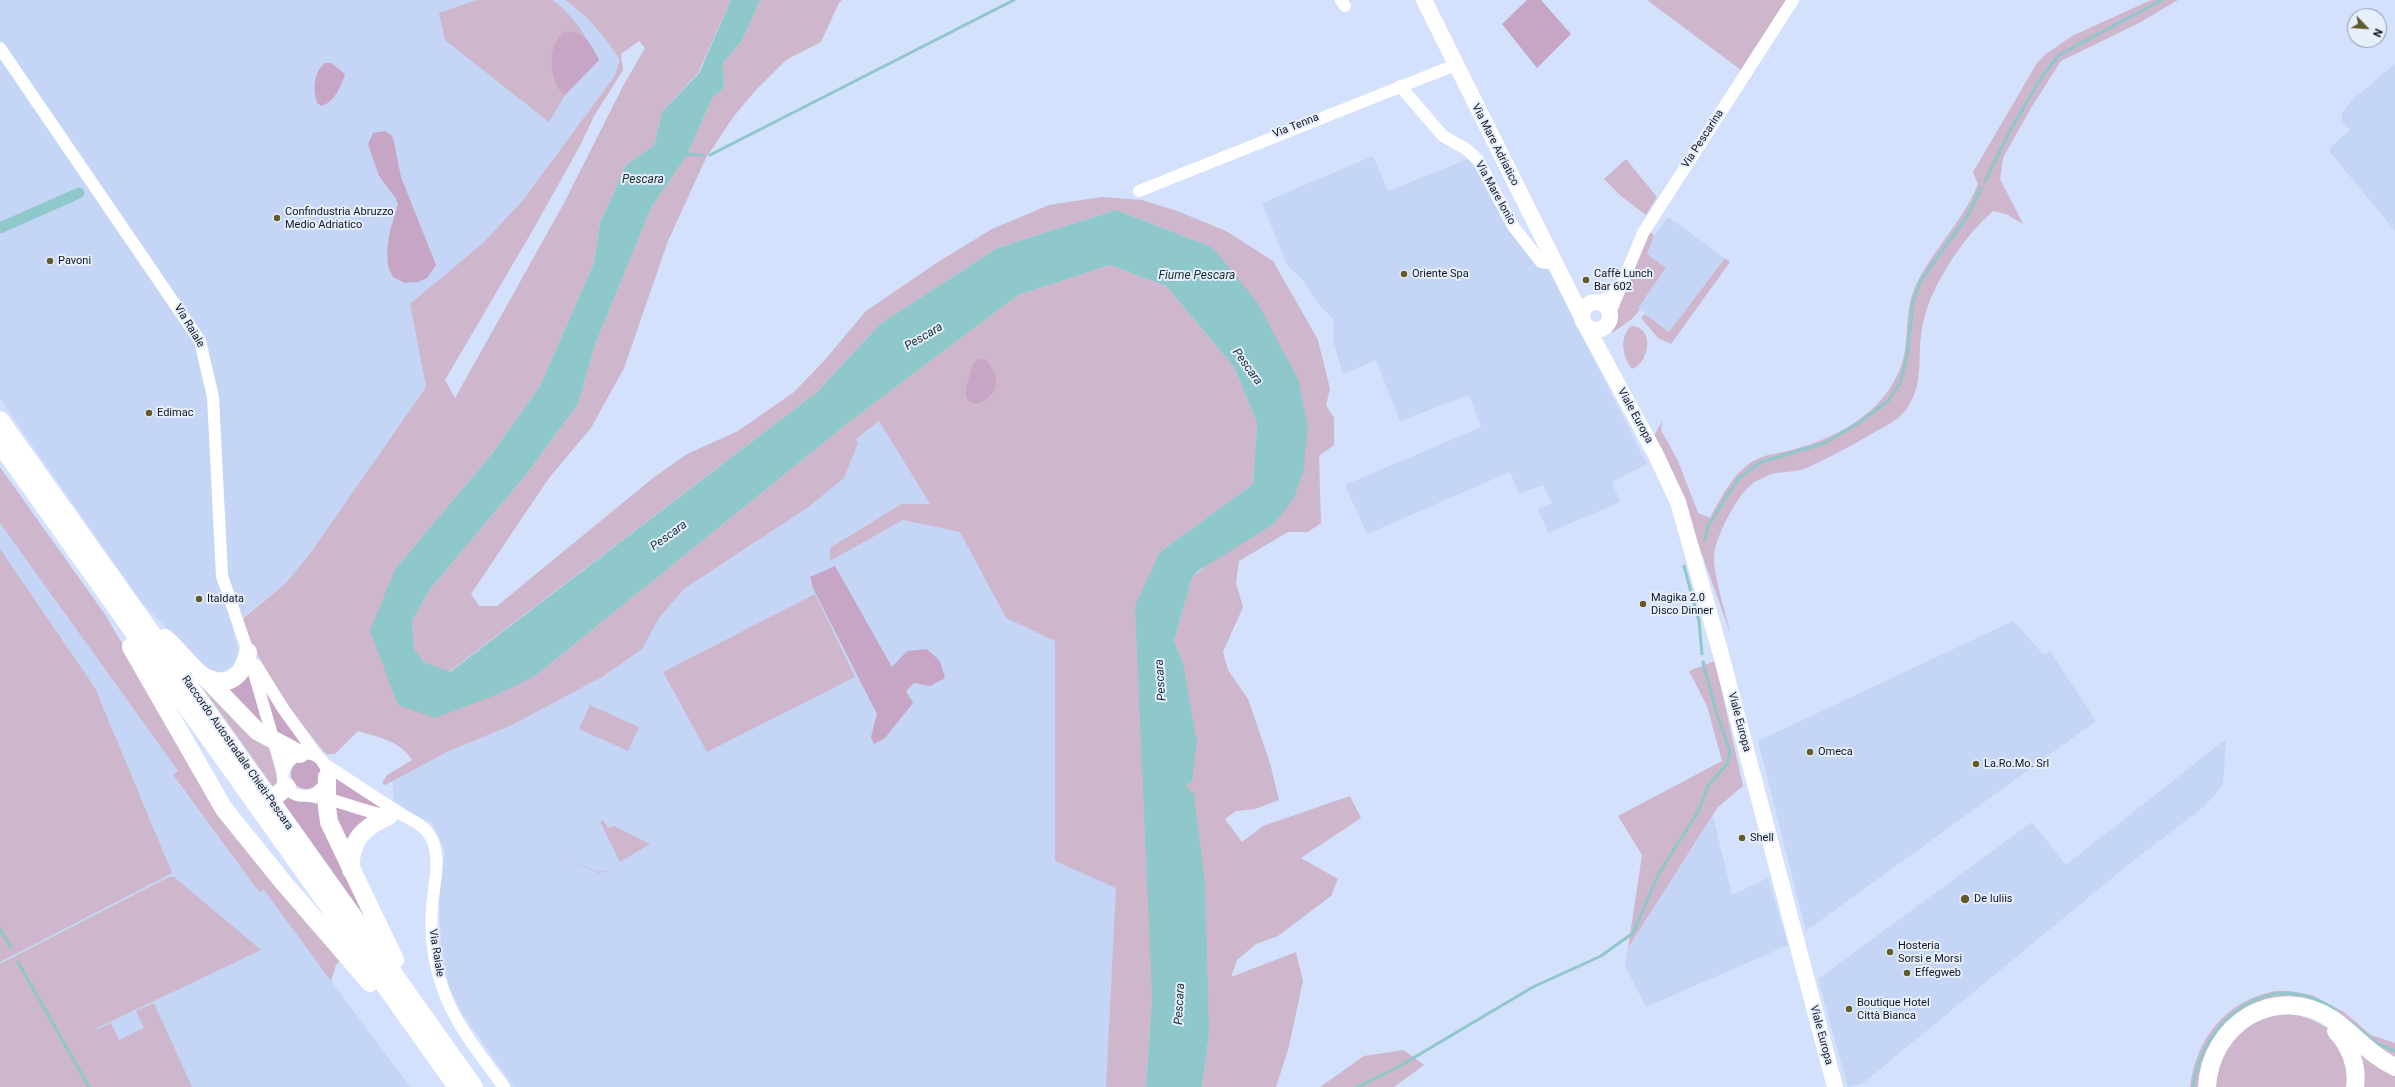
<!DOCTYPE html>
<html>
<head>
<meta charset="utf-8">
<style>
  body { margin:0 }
  #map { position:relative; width:2395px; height:1087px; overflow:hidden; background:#d3e1fc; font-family:Roboto,sans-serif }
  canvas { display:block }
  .north { position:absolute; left:2347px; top:8px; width:40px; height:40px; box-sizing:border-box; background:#e7eefc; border:1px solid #9198a5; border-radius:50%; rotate:115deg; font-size:11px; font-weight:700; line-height:16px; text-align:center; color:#111722 }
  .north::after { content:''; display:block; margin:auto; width:14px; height:18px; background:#625b27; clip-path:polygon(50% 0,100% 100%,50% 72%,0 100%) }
</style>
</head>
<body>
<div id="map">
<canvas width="2395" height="1087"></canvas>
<div class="north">N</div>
</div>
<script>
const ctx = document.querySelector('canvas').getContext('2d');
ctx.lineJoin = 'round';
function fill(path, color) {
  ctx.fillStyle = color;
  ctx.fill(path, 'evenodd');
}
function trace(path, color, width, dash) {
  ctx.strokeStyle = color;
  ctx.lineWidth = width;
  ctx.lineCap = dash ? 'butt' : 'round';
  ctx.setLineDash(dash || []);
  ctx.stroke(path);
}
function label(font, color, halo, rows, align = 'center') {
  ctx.font = font + ' Roboto,sans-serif';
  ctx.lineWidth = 4;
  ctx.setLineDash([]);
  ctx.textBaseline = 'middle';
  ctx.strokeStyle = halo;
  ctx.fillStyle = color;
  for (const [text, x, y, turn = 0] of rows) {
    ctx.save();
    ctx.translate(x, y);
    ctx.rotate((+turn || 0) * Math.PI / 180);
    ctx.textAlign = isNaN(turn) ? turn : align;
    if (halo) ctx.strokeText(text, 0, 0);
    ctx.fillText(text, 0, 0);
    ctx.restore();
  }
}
fill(new Path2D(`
  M0,0H565L580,11L606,38L620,60L614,77L523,200L483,243L410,304L426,387L309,555L284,585L232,625L239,653L235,664L220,673L208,670L142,603L0,399Z
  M2395,64V231L2330,152V148L2350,130L2342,121V113L2352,100Z
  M1373,156L1388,191L1468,159L1550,273L1647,464L1612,482L1620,502L1548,533L1538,509L1552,503L1543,485L1519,494L1510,472L1367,534L1345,485L1481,427L1469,395L1400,421L1376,360L1343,374L1333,341L1334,320L1318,304L1303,280L1287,265L1262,203Z
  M1668,217L1725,258L1669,332L1638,308L1666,268L1646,254L1654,235Z
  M879,421L930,504H901L847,537L830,561L903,520L960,532L1006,618L1055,641V861L1117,888L1106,1087H514L462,1013L449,987L441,947L439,898L445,851L432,823L419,818L394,800L392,780L447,752L512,725L602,677L641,649L659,618L684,589L758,541L856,439Z
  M0,523L178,771L173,776L259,892L264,890L410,1087H0Z
  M2013,621L2044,655L2050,651L2096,721L1806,931L1758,741Z
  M2226,739L2223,785L2205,806L2134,860L1862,1084L1848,1087L1818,979L2032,822L2066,865Z
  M1713,816L1732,895L1768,878L1788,945L1646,1007L1625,966L1628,948Z`), '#c4d5f5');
fill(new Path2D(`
  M477,0H552C573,14 587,38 599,60L565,95L549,122L445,40L439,13Z
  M565,0H731L698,73L662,112L654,145L626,165L600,223L594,263L540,386L491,455L395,569L398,705L535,676L848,423L1018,295L1110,265L1166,286L1234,367L1257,423L1253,484L1160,552L1152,997L1146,1087H1106L1116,888L1055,861V641L1006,618L960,532L903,520L830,561V548L901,504H930L879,421L856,439L858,443L844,478L807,508L684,589L659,618L642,649L602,677L512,725L447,752L385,785L382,783L387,775L412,760C400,741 379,737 358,731L335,754H326C290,711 263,671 241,620L284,585L309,555L426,387L410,304L483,243L523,200L614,77L620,60C605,36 588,16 565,0ZM639,41L645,48L623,86L563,205L455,398L445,380L534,228L581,144L594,116L623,70L621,54Z
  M760,0H842L839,3L821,42L786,60L755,91L734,116L706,158L668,241L624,368L591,428L549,478L471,594L479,606H497L653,478L687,454L738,431L794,392L823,362L866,311L938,262L992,229L1049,205L1102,197L1142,200L1177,211L1226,231L1273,261L1318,340L1330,389L1326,405L1334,418V445L1319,456L1321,523L1308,532H1288L1239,561L1236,583L1243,607L1223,652L1228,670L1248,699L1270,763L1279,800L1255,809L1236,811L1225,819L1242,842L1263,826L1350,796L1361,818L1301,858L1338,879L1331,896L1278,936L1256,944L1237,960L1231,977L1296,952L1303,981L1288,1050L1276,1087H1202L1209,1035L1185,785L1183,663L1174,641L1192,577L1294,498L1212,247L1116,210L997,248L880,324L817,392L449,672L424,662L414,650L412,621L430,589L525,476L578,404L595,345L651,208L687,155L712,98L724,88L723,63L743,39Z
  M1647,0H1786L1741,70Z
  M2151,0H2178L2139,23L2061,61L2031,108L2003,158L2000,179L2023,224L2006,214L1993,211C1963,237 1928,289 1922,329C1917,355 1924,381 1909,405C1900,421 1881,428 1866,437C1847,448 1825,460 1804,469C1793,473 1779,471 1769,475C1764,478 1757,480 1752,484C1737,495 1716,536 1714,555C1713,574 1726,615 1731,635L1683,502L1653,438L1662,421L1661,430L1678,461L1698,513L1710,518C1722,496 1736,466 1762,457C1770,454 1780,453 1788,451C1818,443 1848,431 1872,409C1888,395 1902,372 1905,350C1908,329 1906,307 1915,287C1932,250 1963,222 1978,184L1973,172L2037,63L2046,54L2072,36Z
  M1626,159L1657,197L1646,215L1621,196L1604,179Z
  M1649,231L1654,235L1647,254L1666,268L1638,308L1640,310L1632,319L1612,333L1618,305Z
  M1725,258L1730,262L1671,344L1658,338L1641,318L1645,314L1669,332Z
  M1631,326C1655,327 1650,362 1632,369C1622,356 1619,338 1631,326Z
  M0,467L104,613L157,702L342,958L336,965L331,981L264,890L259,892L173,775L178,771L0,523Z
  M0,549L95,688L172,873L0,962Z
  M815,594L855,677L707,752L663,672Z
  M1715,661L1743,786L1718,807L1628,948L1642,855L1618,816L1722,761L1707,706L1689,671Z
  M187,666L268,744L278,780L274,788Z
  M590,705L639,727L628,751L579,729Z
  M603,820L608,828L614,826L650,844L620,862L600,822Z
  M562,858L599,872L618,868L599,873Z
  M169,877H174L261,950L95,1029L96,1030L111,1023L119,1040L144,1028L136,1011L154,1003L192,1087H0V964Z
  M2275,991H2290L2312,995L2344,1012L2371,1035L2395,1043V1061L2302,1003L2216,1035L2204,1058L2199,1087H2190C2196,1039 2225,1001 2275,991Z
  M2291,1014C2314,1018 2337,1029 2346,1052C2350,1062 2350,1076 2351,1087H2215C2221,1042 2245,1016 2291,1014Z
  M1404,1050L1424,1065L1394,1087H1320L1364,1056Z
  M2362,1054L2395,1074V1087H2360V1057Z`), '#ceb6cd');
fill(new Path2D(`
  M1527,0H1541L1571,34L1537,68L1502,24Z
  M566,31C587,33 590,43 599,60L565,95C552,87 549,60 554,46C556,40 561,35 566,31Z
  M325,63H331L345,74C341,87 335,101 322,106L317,103C313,89 313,73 325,63Z
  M385,131L392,136L394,142L401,177L436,265L427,278L418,282L405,283L393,277L388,266L387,250L390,231L398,204L395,197L379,176L368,144L373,133Z
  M979,359H985C1001,378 1001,395 976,404C961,401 966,389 969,378C972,369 970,364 979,359Z
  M835,566L892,667L907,651L927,649L940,661L945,678L930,686L914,683L906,691L913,703L885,738L874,744L871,737L877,714L813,588L810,577Z
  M248,668L266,732L224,685Z
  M260,680L310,749L277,737Z
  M291 774a15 15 0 1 1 30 0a15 15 0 1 1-30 0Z
  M333,772L388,811L333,794Z
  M287,797L321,805L365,917L283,802Z
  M331,806L377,816L349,846Z`), '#c7a5c5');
fill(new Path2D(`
  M731,0H760L743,39L723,63L724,88L712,98L687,155L651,208L595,345L578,404L525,476L430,589L412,621L414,649L424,662L450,672L817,392L880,324L997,248L1116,210L1212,247L1257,302L1299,381L1308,430L1303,473L1294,498L1274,524L1198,571L1192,577L1174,641L1183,663L1197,742L1192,782L1185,785L1194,794L1205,883L1209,1035L1202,1087H1146L1152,997L1135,606L1160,552L1253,484L1257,423L1234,367L1166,286L1110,265L1018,295L848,423L535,676L496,695L435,718L398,705L370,631L395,569L491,455L540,386L594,263L600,223L626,165L654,145L662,112L699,73Z`), '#8fc8ca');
trace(new Path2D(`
  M684,154L704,155
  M710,155L1014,0
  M1985,181L2011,129L2043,75L2059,55L2162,0
  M1705,540L1708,526L1738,479L1761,462L1825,443L1857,424L1888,401L1900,383L1907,356L1913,302L1921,280L1968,215L1981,188
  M1684,566L1699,621L1702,654
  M0,929L11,948
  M18,962L89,1087
  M2350,1022L2376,1043L2395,1051
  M1357,1087L1398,1067L1533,987L1601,956L1633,933L1658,875L1699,810L1708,786L1727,764L1730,751L1716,711L1703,662
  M2193,1087C2203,1018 2272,964 2336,1011`), '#8fc8ca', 3);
trace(new Path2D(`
  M0,228L79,193`), '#8fc8ca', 11);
trace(new Path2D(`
  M1341,0L1345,6
  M0,48L200,341L213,397L222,576L248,652L283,773
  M1400,86L1443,136L1466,149L1478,160L1513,226L1541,262L1556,264
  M1139,191L1455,65
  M1595,303L1611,296L1617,288
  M1610,313L1643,233L1793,0
  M256,665L284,710L318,757
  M323,763L404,816C416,822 428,828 433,842C441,862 433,887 432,908C430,934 433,961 442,986C454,1024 481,1055 504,1087
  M313,796L324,786L327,770C313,732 263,768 291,792C299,798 306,795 314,796C340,800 365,813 391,816`), '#fff', 12);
trace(new Path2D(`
  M1424,0L1583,319
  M1582 316a14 14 0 1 1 28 0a14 14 0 1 1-28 0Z
  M1586,326L1655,453L1678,502L1720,651L1835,1087`), '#fff', 16);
trace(new Path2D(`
  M0,420L474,1087
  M0,444L457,1087
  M165,638C176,646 196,674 207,678C231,689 244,673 248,652
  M131,647L224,809L283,882L370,983
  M206,678L257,731L300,754
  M327,777V807L329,822L395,960
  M278,794L287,787
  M351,870C349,840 364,827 389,816
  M2336,1031C2350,1046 2358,1066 2355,1087
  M2207,1087C2210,1024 2276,982 2332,1019C2354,1034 2370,1055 2395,1067`), '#fff', 18);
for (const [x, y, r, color] of [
  [277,218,4,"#625b27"],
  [50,261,4,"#625b27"],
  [1404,274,4,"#625b27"],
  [1586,280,4,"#625b27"],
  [149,413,4,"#625b27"],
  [199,599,4,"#625b27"],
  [1643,604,4,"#625b27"],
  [1810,752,4,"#625b27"],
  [1976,764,4,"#625b27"],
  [1742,838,4,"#625b27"],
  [1965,899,5,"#625b27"],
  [1890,952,4,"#625b27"],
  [1907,973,4,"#625b27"],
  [1849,1009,4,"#625b27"]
]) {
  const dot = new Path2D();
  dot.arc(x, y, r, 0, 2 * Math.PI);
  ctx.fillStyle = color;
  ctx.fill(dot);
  trace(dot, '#e7eefc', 1.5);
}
label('11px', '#111722', '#e7eefc', [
  ["Via Tenna",1296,126,-22],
  ["Via Pescarina",1703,139,-57],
  ["Via Mare Adriatico",1495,145,63],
  ["Via Mare Ionio",1495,193,61],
  ["Via Raiale",189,326,59],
  ["Viale Europa",1635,416,61],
  ["Viale Europa",1739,722,75],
  ["Raccordo Autostradale Chieti-Pescara",237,753,55],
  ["Via Raiale",436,953,81],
  ["Viale Europa",1821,1035,75]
]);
label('11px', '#111722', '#e7eefc', [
  ["Confindustria Abruzzo",285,212],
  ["Medio Adriatico",285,225],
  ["Pavoni",58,261],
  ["Oriente Spa",1412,274],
  ["Caffè Lunch",1594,274],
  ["Bar 602",1594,287],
  ["Edimac",157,413],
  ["Magika 2.0",1651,598],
  ["Disco Dinner",1651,611],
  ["Italdata",207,599],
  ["Omeca",1818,752],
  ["La.Ro.Mo. Srl",1984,764],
  ["Shell",1750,838],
  ["De Iuliis",1974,899],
  ["Hosteria",1898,946],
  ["Sorsi e Morsi",1898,959],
  ["Effegweb",1915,973],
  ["Boutique Hotel",1857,1003],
  ["Città Bianca",1857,1016]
], 'left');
label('italic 12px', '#133132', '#e7eefc', [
  ["Pescara",643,180],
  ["Fiume Pescara",1197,276],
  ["Pescara",924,337,-31],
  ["Pescara",1247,367,54],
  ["Pescara",669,536,-36],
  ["Pescara",1161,680,-94],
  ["Pescara",1180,1004,-87]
]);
</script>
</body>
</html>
